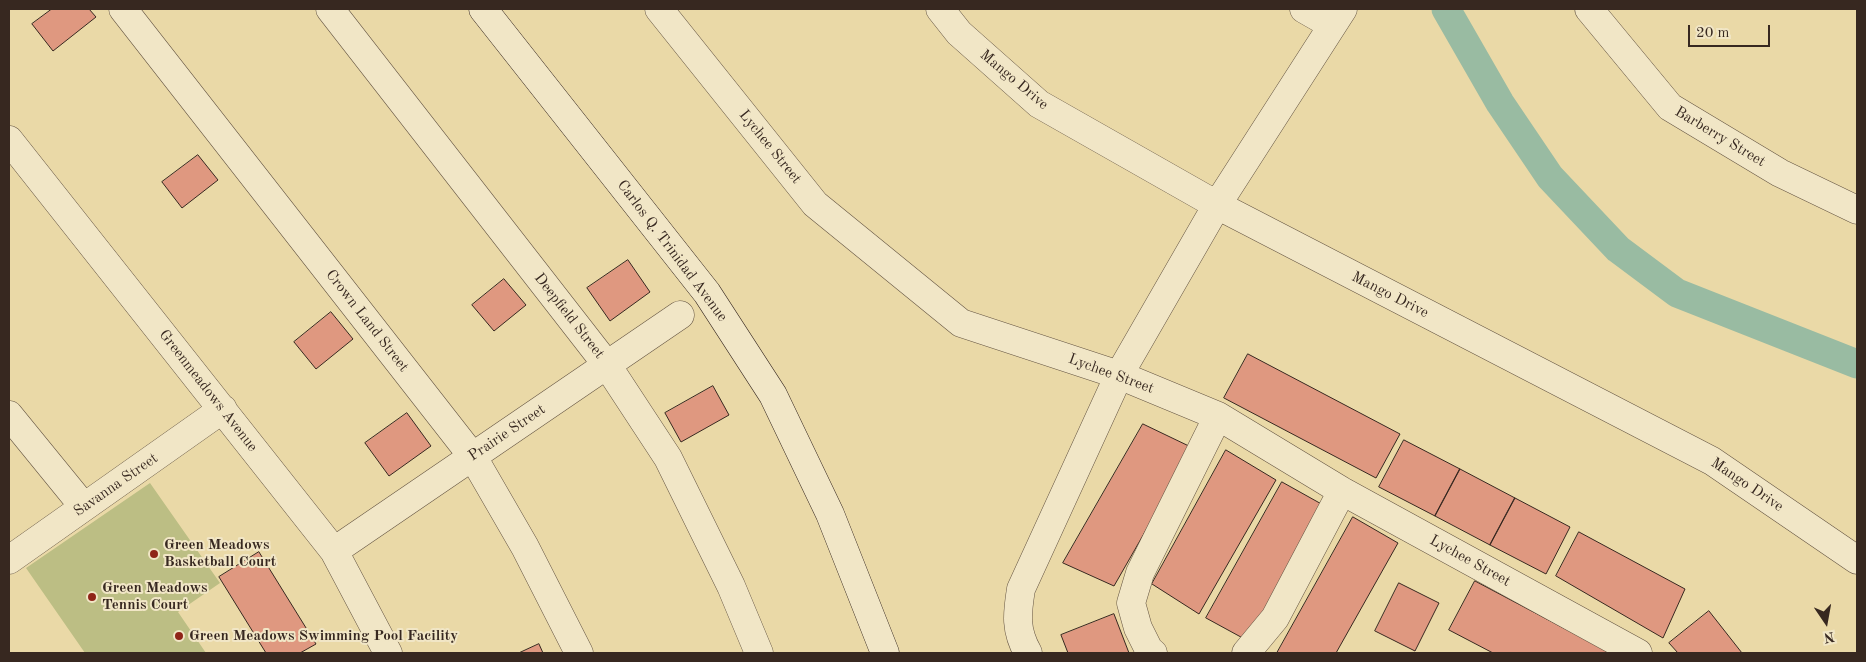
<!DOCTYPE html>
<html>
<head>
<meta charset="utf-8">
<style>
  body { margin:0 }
  #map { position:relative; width:1866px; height:662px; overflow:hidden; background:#ead9a7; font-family:"Old Standard TT",serif }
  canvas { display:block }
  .frame { position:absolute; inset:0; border:10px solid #372820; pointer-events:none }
  .north { position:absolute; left:1801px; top:597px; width:50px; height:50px; -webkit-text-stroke:4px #f1e6c6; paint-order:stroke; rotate:168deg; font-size:14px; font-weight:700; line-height:20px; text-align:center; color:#372820 }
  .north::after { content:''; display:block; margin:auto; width:18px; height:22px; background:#372820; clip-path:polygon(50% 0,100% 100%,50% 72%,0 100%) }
  .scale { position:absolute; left:1688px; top:25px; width:82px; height:22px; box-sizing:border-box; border:2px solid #372820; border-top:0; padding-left:6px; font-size:15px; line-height:18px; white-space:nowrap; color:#372820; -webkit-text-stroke:4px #f1e6c6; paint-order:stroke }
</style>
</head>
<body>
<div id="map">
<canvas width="1866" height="662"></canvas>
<div class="frame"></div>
<div class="north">N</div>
<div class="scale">20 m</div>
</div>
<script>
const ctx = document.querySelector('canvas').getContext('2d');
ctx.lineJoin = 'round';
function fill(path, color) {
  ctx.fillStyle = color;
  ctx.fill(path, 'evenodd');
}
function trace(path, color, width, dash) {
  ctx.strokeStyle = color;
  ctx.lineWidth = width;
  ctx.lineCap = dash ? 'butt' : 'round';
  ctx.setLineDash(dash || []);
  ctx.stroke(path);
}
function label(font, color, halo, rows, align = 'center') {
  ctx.font = font + ' "Old Standard TT",serif';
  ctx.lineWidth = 4;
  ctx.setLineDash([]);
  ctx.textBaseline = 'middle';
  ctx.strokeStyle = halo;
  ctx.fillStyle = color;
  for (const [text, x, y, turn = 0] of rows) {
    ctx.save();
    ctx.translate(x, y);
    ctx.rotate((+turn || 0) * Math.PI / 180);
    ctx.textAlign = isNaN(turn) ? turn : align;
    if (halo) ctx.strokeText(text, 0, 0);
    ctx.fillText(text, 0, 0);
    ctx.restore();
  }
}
fill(new Path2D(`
  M150,483L220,583L178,612L206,653H85L26,568Z`), '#bcbe84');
trace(new Path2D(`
  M1446,9L1500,103L1550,177L1618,249L1677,293L1857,364`), '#99bba2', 29);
const building = new Path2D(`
  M52,9H89L96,17L53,51L32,24Z
  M198,155L218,180L182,208L162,182Z
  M628,260L650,292L610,321L587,288Z
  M504,279L526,305L494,331L472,305Z
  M331,312L353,339L316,369L294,342Z
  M1248,354L1400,434L1376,478L1224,398Z
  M713,386L729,415L681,442L665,413Z
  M407,413L431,446L389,476L365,443Z
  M1143,424L1193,448L1114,586L1063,563Z
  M1404,440L1460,469L1435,516L1379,487Z
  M1226,450L1276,480L1199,614L1152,584Z
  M1460,469L1515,498L1490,545L1435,516Z
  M1282,482L1325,506L1250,642L1206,618Z
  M1515,498L1570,527L1546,574L1490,545Z
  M1353,517L1398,543L1336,653H1277Z
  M1579,532L1685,589L1663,638L1556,576Z
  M259,552L316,644L300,653H266L219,577Z
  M1475,581L1611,653H1493L1449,630Z
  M1399,583L1439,603L1415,651L1375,631Z
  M1709,611L1742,653H1678L1669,643Z
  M1114,614L1129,653H1068L1061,635Z
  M539,644L543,653H519Z`);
fill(building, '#df9880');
trace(building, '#372820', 1);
const street = new Path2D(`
  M123,9L473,457L525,547L579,653
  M330,9L607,365L668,458L731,586L759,653
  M659,9L815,204L961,323L1119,375L1218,416L1342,491L1638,653
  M940,9L959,33L1039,104L1217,205L1712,461L1857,560
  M1304,9L1332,25
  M1589,9L1670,107L1780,173L1857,210
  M9,140L334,551L388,653
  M9,415L84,507
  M334,551L680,315
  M9,560L223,409
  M1028,653C1015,630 1017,614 1021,589L1119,375L1217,205L1343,9
  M1153,653L1149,650L1138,628L1131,603L1140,573L1218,416
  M1246,653L1275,618L1342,491`);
const secondary = new Path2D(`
  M483,9L707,293L773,395L830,514L885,653`);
trace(street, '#645442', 29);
trace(secondary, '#372820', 29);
trace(street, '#f1e6c6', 28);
trace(secondary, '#f1e6c6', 28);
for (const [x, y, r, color] of [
  [154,554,5,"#8f2418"],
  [92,597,5,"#8f2418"],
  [179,636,5,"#8f2418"]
]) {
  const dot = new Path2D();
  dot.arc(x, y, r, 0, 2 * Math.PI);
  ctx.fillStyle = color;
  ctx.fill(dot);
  trace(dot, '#f1e6c6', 2);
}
label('15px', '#372820', '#f1e6c6', [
  ["Mango Drive",1014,80,40],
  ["Barberry Street",1720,137,31],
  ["Lychee Street",770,147,51],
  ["Carlos Q. Trinidad Avenue",672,251,53],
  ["Mango Drive",1390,295,27],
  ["Deepfield Street",569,316,52],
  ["Crown Land Street",367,321,52],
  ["Lychee Street",1111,374,20],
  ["Greenmeadows Avenue",208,391,52],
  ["Prairie Street",507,433,-34],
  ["Savanna Street",116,485,-35],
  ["Mango Drive",1747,485,34],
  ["Lychee Street",1470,561,29]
]);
label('bold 15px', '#372820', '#f1e6c6', [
  ["Green Meadows",164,545],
  ["Basketball Court",164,562],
  ["Green Meadows",102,588],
  ["Tennis Court",102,605],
  ["Green Meadows Swimming Pool Facility",189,636]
], 'left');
</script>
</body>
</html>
